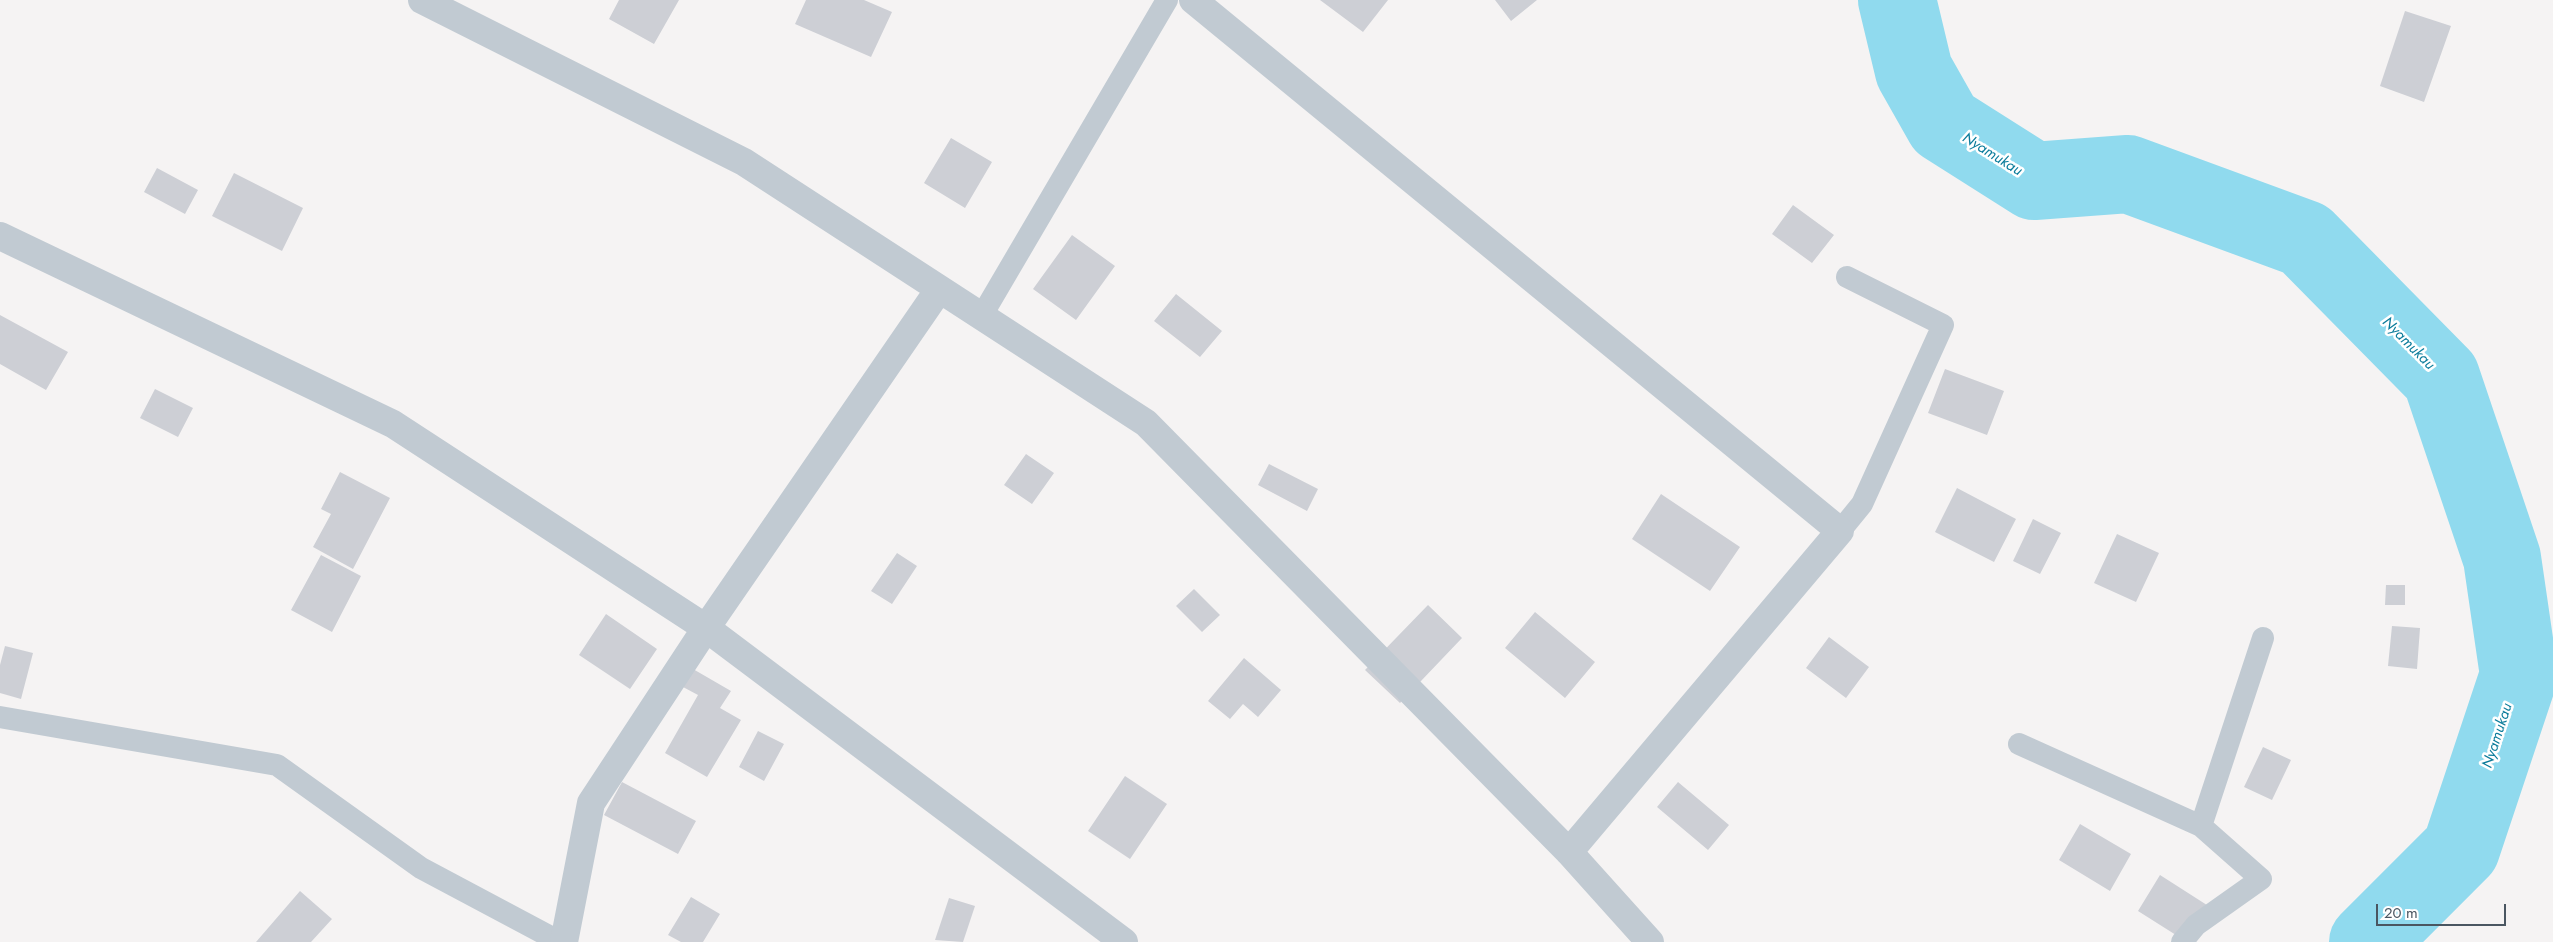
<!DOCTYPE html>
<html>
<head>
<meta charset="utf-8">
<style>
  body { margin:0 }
  #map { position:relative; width:2553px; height:942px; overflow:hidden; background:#f5f3f3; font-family:Jost,sans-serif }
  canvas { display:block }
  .scale { position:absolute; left:2376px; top:904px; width:130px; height:22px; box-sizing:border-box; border:2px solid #4a5661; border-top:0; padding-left:6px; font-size:15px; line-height:18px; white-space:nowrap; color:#4a5661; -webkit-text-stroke:4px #fff; paint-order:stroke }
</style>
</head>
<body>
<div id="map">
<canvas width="2553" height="942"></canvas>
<div class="scale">20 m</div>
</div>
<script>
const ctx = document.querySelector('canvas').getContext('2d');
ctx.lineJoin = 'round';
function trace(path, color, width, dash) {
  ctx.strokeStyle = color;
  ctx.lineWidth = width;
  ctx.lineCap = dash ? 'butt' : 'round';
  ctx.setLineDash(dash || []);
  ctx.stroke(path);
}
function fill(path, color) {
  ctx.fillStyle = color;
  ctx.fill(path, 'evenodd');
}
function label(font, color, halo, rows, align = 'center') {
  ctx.font = font + ' Jost,sans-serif';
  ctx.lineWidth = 5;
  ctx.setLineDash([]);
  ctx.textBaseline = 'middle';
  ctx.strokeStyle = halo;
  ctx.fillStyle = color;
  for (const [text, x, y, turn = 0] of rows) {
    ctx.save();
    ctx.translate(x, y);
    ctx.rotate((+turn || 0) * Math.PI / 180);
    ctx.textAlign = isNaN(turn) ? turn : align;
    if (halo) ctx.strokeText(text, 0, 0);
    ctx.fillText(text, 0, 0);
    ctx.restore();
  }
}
trace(new Path2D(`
  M1897,0L1914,71L1944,124L2034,181L2128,174L2305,239L2441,377L2502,558L2519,675L2461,849L2368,942`), '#90daee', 78);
fill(new Path2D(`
  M619,0H679L654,44L609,19Z
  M806,0H864L892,12L871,57L795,24Z
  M1320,0H1388L1363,32Z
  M1495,0H1537L1511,21Z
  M2405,11L2451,26L2424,102L2380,86Z
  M951,138L992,162L965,208L924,183Z
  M157,168L198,190L185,214L144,192Z
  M234,173L303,208L282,251L212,216Z
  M1793,205L1834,235L1812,263L1772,234Z
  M1072,235L1115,266L1076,320L1033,289Z
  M1176,294L1222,331L1200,357L1154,321Z
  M0,315L68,352L46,390L0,364Z
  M1945,369L2004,391L1987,435L1928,413Z
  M155,389L193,408L178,437L140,418Z
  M1026,454L1054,473L1032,504L1004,485Z
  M1269,464L1318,489L1307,511L1258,485Z
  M340,472L390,498L353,569L313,547L331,514L321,509Z
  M1957,488L2016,519L1994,562L1935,532Z
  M1661,494L1740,547L1710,591L1632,539Z
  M2033,519L2061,533L2040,574L2013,561Z
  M2117,534L2159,553L2136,602L2094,583Z
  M897,553L917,566L892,604L871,591Z
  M321,555L361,576L332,632L291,610Z
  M2386,585H2405V605H2385Z
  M1194,589L1220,615L1202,632L1176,606Z
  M1428,605L1462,638L1400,703L1365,670Z
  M1535,612L1595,662L1565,698L1505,648Z
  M606,614L657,649L630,689L579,655Z
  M2392,626L2420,628L2417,669L2388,666Z
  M1829,637L1869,667L1846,698L1806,668Z
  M5,646L33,653L21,699L0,693V665Z
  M1244,658L1281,690L1258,717L1243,704L1230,719L1208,701Z
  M693,669L731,691L720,708L741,720L707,777L665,753L698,695L683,687Z
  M758,731L784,744L764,781L739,767Z
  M2263,747L2291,760L2272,800L2244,787Z
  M1125,776L1167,804L1130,859L1088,831Z
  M622,782L696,821L678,854L604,815Z
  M1678,782L1729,825L1708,850L1657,807Z
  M2080,824L2131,854L2110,891L2059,860Z
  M2160,875L2210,907L2187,942L2138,911Z
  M300,891L332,919L311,942H256Z
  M691,897L720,914L703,942H681L668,935Z
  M949,898L975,906L963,942L935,940Z`), '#cdcfd5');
trace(new Path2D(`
  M981,317L1167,0
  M1840,531L1862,504L1943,325L1847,277
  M0,717L277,765L421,868L560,942
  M2019,744L2201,826
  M2182,942L2196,925L2261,879L2201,826L2263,638`), '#c1cad2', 22);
trace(new Path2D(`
  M422,0L744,162L1146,423L1569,852L1650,942
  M1193,0L1840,531L1569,852
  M0,236L393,424L706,628L1124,942
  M564,942L591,803L706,628L938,291`), '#c1cad2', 28);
label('italic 15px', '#0c7c9b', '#fff', [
  ["Nyamukau",1992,155,32],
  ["Nyamukau",2408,344,45],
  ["Nyamukau",2498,736,-72]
]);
</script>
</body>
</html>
